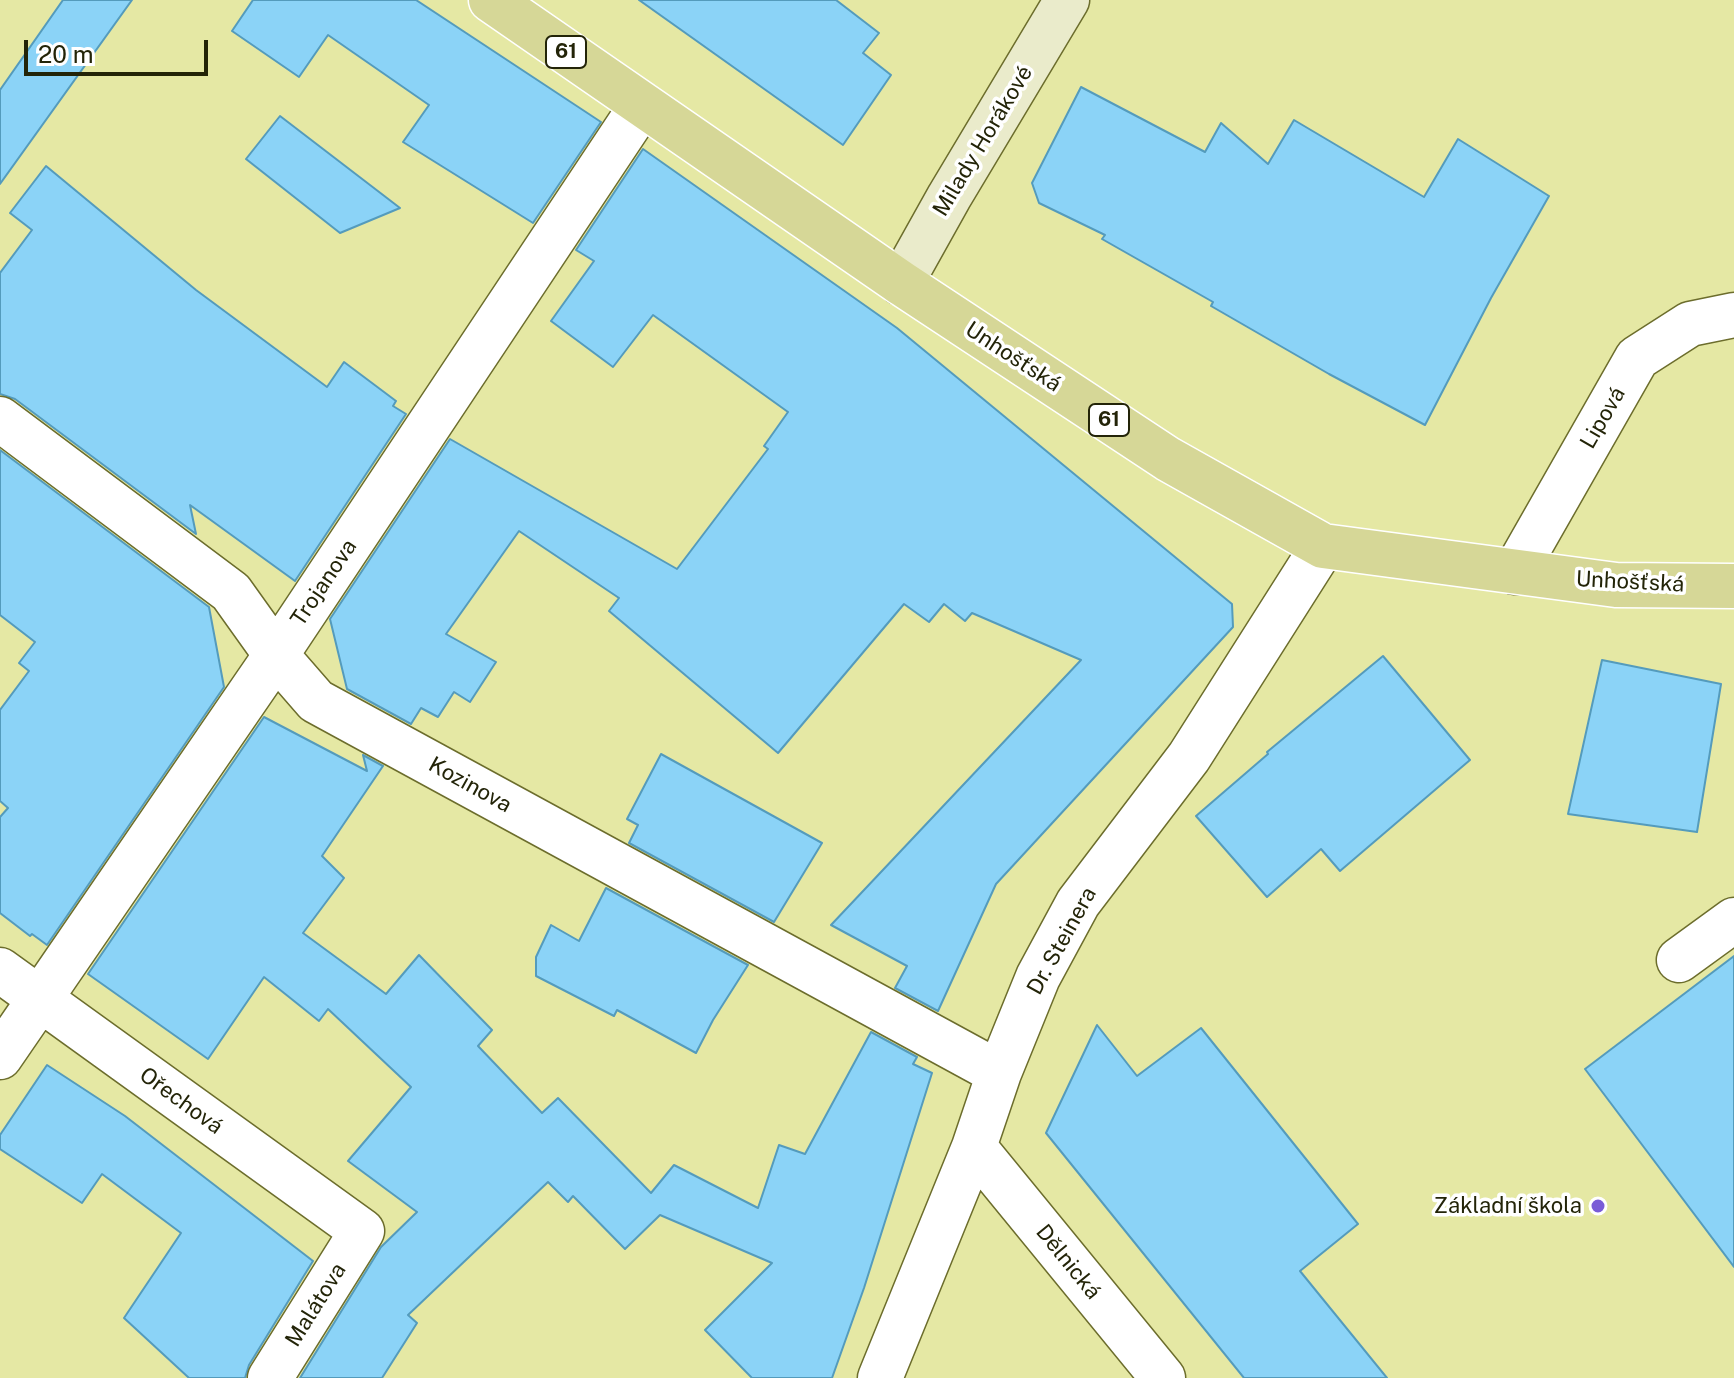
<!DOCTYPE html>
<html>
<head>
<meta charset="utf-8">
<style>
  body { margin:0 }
  #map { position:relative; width:1734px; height:1378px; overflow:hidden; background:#e5e8a4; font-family:"Public Sans",sans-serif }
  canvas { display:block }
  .scale { position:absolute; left:24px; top:40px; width:184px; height:36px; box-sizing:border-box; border:4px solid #232408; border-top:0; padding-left:10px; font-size:24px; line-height:28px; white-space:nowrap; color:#232408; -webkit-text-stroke:6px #fff; paint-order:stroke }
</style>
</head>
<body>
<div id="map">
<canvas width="1734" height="1378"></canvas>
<div class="scale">20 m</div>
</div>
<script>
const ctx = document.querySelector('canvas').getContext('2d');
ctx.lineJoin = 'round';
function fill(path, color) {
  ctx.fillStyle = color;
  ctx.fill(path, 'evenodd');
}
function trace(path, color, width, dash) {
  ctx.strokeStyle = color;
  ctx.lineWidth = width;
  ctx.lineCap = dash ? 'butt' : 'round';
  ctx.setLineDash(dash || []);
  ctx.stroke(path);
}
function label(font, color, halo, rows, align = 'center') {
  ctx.font = font + ' "Public Sans",sans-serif';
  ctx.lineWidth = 7;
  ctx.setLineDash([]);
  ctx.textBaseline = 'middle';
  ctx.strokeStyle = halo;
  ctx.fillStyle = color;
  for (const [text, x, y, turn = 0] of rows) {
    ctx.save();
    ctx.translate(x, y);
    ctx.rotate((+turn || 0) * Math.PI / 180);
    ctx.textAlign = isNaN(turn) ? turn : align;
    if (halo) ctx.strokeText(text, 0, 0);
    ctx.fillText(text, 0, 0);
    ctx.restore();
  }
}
const building = new Path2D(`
  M63,0H132L0,184V90Z
  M253,0H416L601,122L533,223L403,142L429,105L328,35L299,77L232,31Z
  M639,0H836L879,33L863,53L891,75L843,145Z
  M1081,87L1205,152L1221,123L1268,164L1294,120L1424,197L1458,139L1549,196L1491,298L1425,425L1329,374L1211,306L1213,302L1102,239L1105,235L1039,203L1032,183Z
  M280,116L400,208L340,233L246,159Z
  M643,149L897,328L1232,604L1233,627L996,884L938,1011L895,988L907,966L831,925L1081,660L972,613L965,621L944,604L929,622L904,604L778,753L609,611L619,598L519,531L446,634L496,662L470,702L454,692L438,717L421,708L411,724L347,689L330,619L450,439L677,569L768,449L764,446L788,412L653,315L613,367L551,321L594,261L576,250Z
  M46,166L196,290L327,387L344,362L396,401L393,406L406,414L295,581L190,505L196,534L15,399L0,394V273L32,230L10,213Z
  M0,450L209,607L224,687L47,945L32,934L30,936L0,913V817L8,808L0,801V710L29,671L19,663L35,642L0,615Z
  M1383,656L1470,760L1340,871L1321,849L1267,897L1196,816L1268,754L1267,752Z
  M1602,660L1721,684L1697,832L1568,814Z
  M264,717L367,771L363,755L383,766L322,856L344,878L303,933L386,994L419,955L492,1030L478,1046L542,1113L558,1098L651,1193L674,1165L758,1208L779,1145L805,1154L871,1032L917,1057L913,1064L932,1073L864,1288L832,1378H752L705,1330L772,1263L660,1215L625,1249L573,1196L568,1202L548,1182L408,1315L417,1323L382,1378H300L381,1247L417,1212L348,1161L411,1087L328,1009L319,1021L264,977L208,1059L88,974Z
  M661,754L822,843L774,922L629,843L638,825L627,819Z
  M606,888L748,965L713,1020L696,1053L617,1010L614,1016L536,976V957L551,925L579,941Z
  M1734,956V1267L1585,1069Z
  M1097,1025L1137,1076L1201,1028L1358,1224L1300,1271L1387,1378H1244L1046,1133Z
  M47,1065L125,1116L313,1261L249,1365L245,1378H189L124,1318L181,1233L102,1174L82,1203L0,1149V1135Z`);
fill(building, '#8bd3f7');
trace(building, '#549bbc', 2);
const minor = new Path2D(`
  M0,419L231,592L276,655L316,701L999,1073
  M1515,572L1637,358L1690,324L1734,315
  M1679,960L1734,920
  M0,970L362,1231L270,1378
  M0,1057L276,655L642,105
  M974,1147L1163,1378
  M880,1378L974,1147L999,1073L1038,977L1078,903L1189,757L1323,546`);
const secondary = new Path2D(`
  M901,283L949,197L1067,0`);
const primary = new Path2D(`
  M491,0L901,283L1168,459L1323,546L1616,585L1734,586`);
trace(minor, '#6c6d2c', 47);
trace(secondary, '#6c6d2c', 47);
trace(primary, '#fff', 47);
trace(minor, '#fff', 44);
trace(secondary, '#eaebcb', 44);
trace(primary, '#d6d797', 44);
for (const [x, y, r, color] of [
  [1598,1206,8,"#795cd7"]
]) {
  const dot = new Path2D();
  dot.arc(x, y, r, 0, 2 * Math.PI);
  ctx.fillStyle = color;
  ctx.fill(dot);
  trace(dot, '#fff', 3);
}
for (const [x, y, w] of [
  [566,52,40],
  [1109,420,40]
]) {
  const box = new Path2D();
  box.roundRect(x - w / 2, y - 16, w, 32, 6);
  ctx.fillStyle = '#fff';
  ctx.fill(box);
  trace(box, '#232408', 2);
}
label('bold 20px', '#232408', null, [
  ["61",566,52],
  ["61",1109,420]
]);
label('22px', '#232408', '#fff', [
  ["Milady Horákové",983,141,-59],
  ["Unhošťská",1013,357,33],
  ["Lipová",1603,418,-60],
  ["Unhošťská",1630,582,3],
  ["Trojanova",324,583,-56],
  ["Kozinova",470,785,29],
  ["Dr. Steinera",1062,941,-61],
  ["Ořechová",181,1101,36],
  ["Dělnická",1068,1262,51],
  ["Malátova",316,1305,-58]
]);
label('22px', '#232408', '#fff', [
  ["Základní škola",1582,1206]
], 'right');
</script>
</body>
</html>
